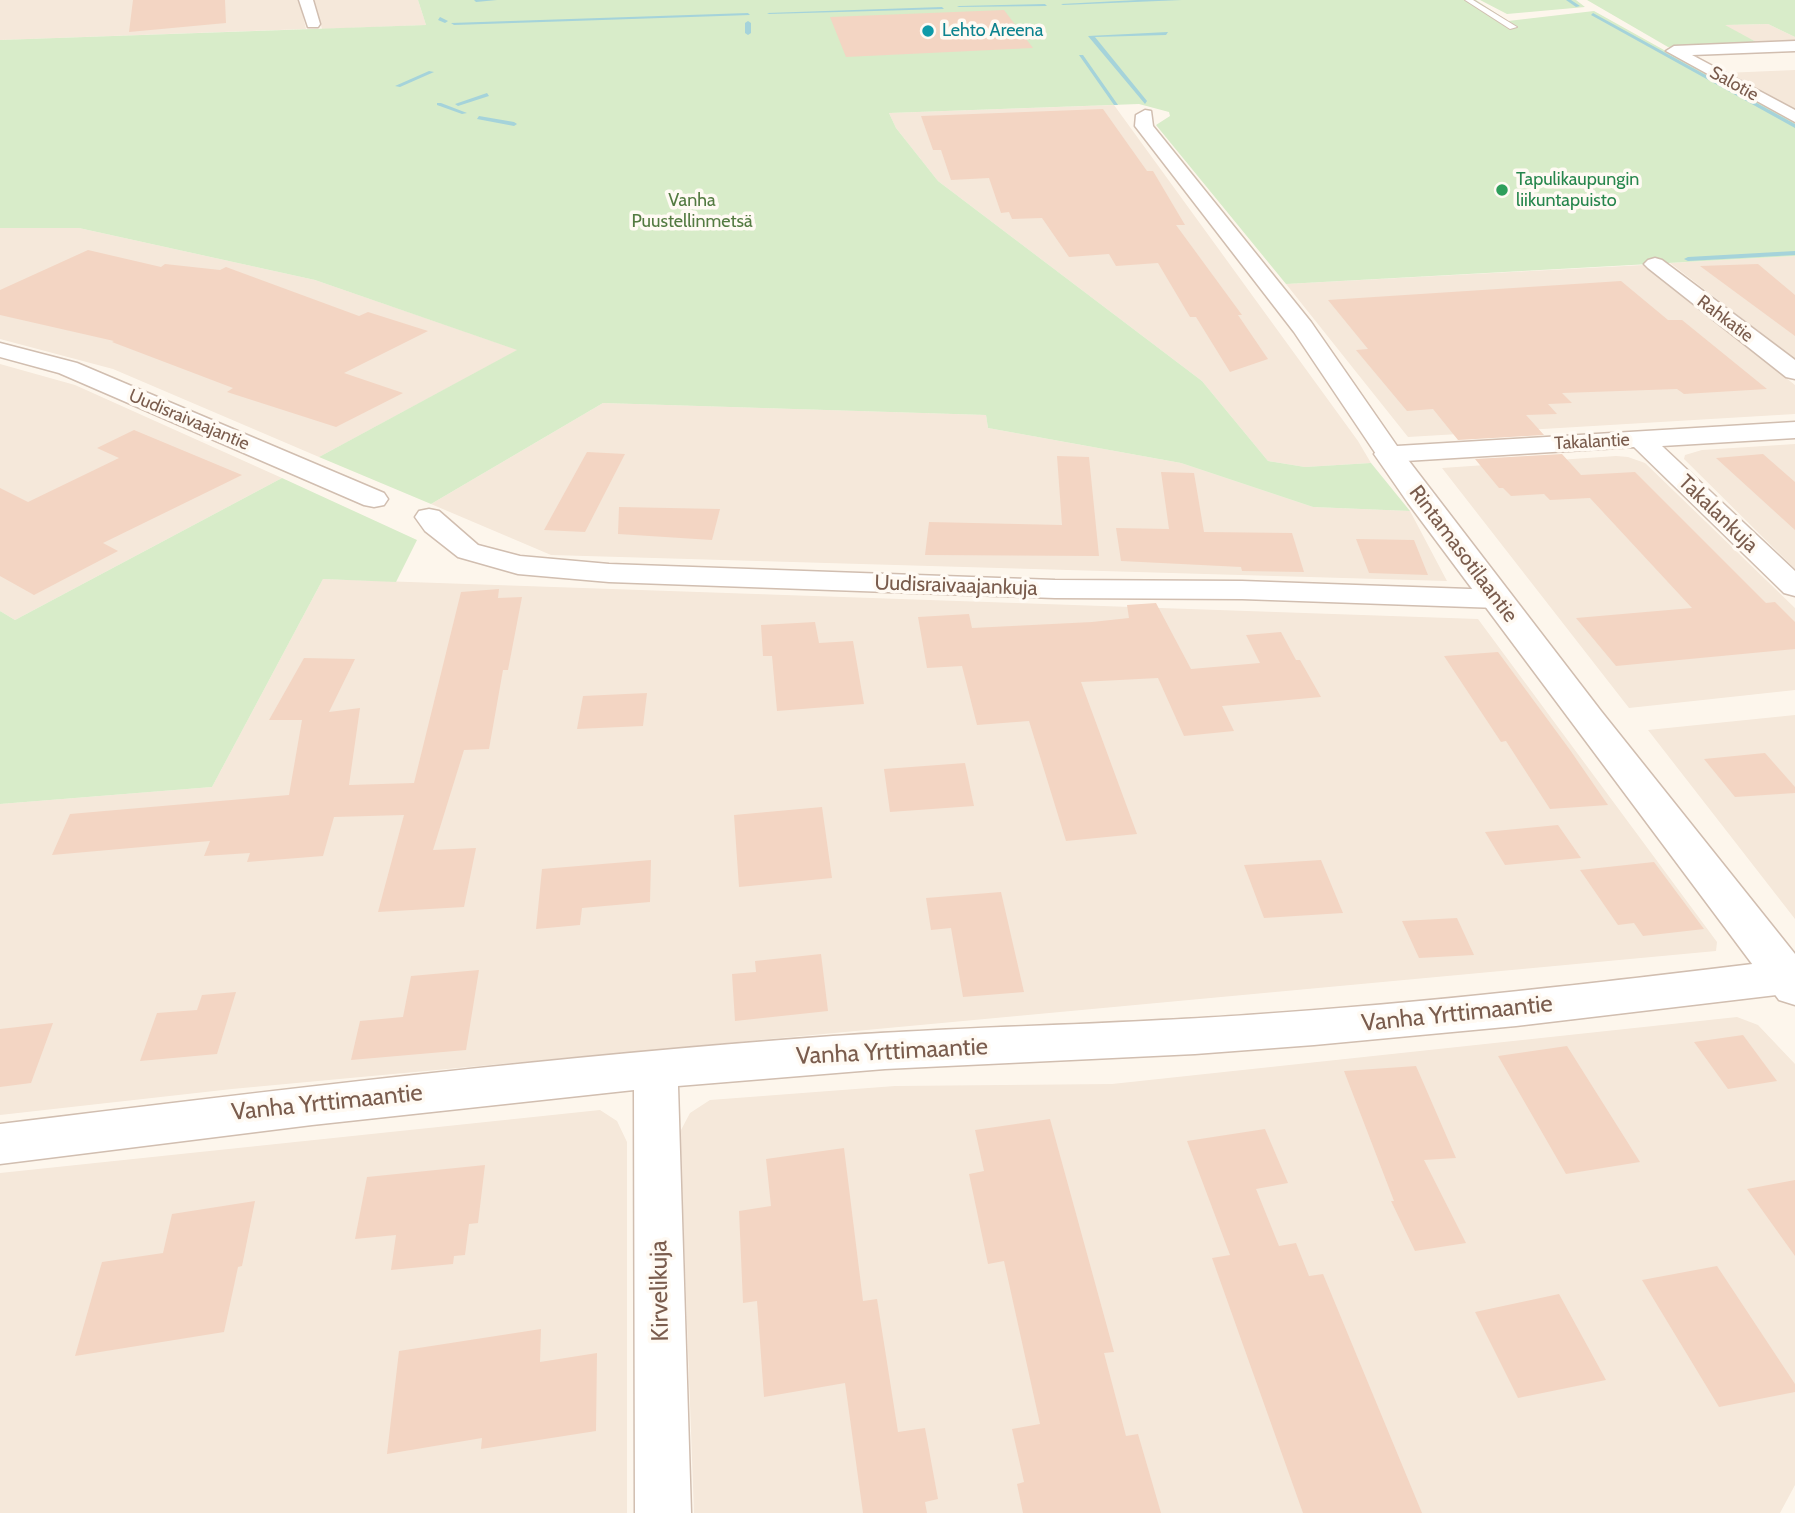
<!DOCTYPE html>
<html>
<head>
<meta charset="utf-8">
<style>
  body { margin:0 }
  canvas { display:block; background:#fdf6ec }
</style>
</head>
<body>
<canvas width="1795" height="1513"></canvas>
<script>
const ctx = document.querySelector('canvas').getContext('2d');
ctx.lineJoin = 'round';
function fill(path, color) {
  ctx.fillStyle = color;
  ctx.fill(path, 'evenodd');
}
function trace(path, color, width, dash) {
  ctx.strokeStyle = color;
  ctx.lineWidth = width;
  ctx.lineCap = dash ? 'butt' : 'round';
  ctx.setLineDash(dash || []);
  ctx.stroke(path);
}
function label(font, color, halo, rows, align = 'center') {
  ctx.font = font + ' Cabin,sans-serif';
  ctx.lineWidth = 7;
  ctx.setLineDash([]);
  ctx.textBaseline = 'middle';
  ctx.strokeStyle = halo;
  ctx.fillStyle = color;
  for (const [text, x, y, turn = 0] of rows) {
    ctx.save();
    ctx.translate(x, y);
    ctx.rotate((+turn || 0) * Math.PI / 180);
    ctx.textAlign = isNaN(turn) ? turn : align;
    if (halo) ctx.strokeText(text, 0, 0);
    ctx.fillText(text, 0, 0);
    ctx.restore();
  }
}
fill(new Path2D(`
  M0,0H299L306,29L0,40Z
  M314,0H418L426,25L322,29Z
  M1768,24L1795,37V42L1760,44L1723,25Z
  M1795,70V112L1724,73Z
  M1114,105L1358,441L1371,463L1305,467L1268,461L1202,381L938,181L896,128L889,113Z
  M0,228H79L315,280L518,350L319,457L113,369L0,339Z
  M1795,256V359L1670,263Z
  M1644,265L1795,385V414L1408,437L1286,284Z
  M0,364L75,385L282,478L15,620L0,611Z
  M603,403L986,415L988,428L1181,463L1313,507L1410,511L1447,581L551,555L431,504Z
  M1795,444V569L1684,459L1685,455L1702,450Z
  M1616,456L1628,457L1645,463L1795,608V690L1629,708L1442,468Z
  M323,579L1478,619L1717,942L1716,951L232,1089L0,1115V804L212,787Z
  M1795,715V919L1648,730Z
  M1737,1017L1758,1025L1795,1064V1485L1780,1513H694L680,1132L690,1113L710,1100L895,1086L1112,1084Z
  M600,1110L617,1121L627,1142V1513H0V1173Z`), '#f5e8da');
fill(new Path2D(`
  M418,0H1476L1508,21L1594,11L1795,123V256L1286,284L1156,125L1170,116L1169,112L1139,104L889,113L896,128L938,181L1202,381L1268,461L1305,467L1371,463L1410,511L1313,507L1181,463L988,428L986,415L603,403L431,504L319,457L517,350L315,280L79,228H0V40L426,25Z
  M1480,0H1576L1585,7L1507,14Z
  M1587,0H1795V37L1768,24L1725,25L1760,44L1668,47Z
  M282,478L417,540L396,582L323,579L212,787L0,804V611L15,620Z`), '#d8ecc9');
fill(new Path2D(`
  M474,0H497L476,2Z
  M1138,0H1182L1063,5L1061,4Z
  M1566,0H1571L1580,6L1576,7Z
  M1045,4L1047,6L957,7L959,6Z
  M942,7L944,9L769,14L767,13Z
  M748,13L750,15L454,25L451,23Z
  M1593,13L1795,124V128L1591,15Z
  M440,17L448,21L445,23L438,20Z
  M748,21L751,23V33L748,35L745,33V23Z
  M1168,32L1166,35L1095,37L1147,101L1145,104L1088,36Z
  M1079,55H1083L1118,105H1114Z
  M429,71L434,72L400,87L395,86Z
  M487,93L489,96L458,106L455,104Z
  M437,103H441L467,113L462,114L437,105Z
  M479,116L514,122L517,124L514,126L477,119Z
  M1795,251V255L1688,261L1684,259L1688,257Z`), '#a5d3da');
fill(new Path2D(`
  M133,0H225L226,23L129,32Z
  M1004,10L1033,48L846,57L830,17Z
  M1103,109L1147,171H1153L1185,225H1176L1242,315H1238L1268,359L1230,372L1196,317H1190L1158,263L1116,266L1109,254L1069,257L1042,218L1012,219L1009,212L1001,213L989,178L951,180L941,150H933L921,116Z
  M88,250L161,267L165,264L220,270L226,267L359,316L368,312L428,331L344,373L403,393L336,427L227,392L233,388L112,342L114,341L0,315V290Z
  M1758,264L1795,295V336L1700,266Z
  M1621,281L1668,320H1682L1767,389L1684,394L1677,389L1562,393L1572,403L1548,404L1557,414L1526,415L1544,435L1458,440L1433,409L1407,411L1356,350L1368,349L1328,300Z
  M134,430L242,475L103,543L118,551L34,595L0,576V488L28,502L119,458L97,448Z
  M587,452L625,454L585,532L544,530Z
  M1562,454L1581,475L1635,472L1766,603L1775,602L1795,622V649L1616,666L1576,618L1692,608L1590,498L1550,500L1544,494L1511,496L1503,488H1499L1475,459Z
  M1763,454L1795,482V530L1716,458Z
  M1057,456L1089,457L1099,556L925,555L929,522L1062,525Z
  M1161,472L1194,473L1204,532L1292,533L1304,572L1242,571L1241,567L1121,561L1116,528L1169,529Z
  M619,507L720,509L712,540L618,534Z
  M1356,539L1414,540L1428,575L1369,573Z
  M499,589L498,598L522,597L508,670H503L489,749L464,750L433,850L476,848L464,907L378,912L404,815L334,817L323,856L247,862L250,853L204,856L210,841L52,855L70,814L289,795L302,720H269L304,658L355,659L329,712L360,708L349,785L414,783L461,592Z
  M1156,603L1191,669L1260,663L1246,635L1281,632L1296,660H1300L1321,697L1222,706L1234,731L1184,736L1158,678L1081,682L1137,834L1066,841L1029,721L977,725L962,666L927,668L918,617L969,614L972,628L1092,622L1129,618L1127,605Z
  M815,622L819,643L853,641L864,704L777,711L772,656H763L761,625Z
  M1498,652L1570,750L1608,805L1550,809L1506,741L1501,742L1444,656Z
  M647,693L643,726L577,729L583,696Z
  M1765,753L1795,787V793L1735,797L1704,759Z
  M965,763L974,806L890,812L884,769Z
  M822,807L832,878L739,887L734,815Z
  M1558,825L1581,858L1505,865L1485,832Z
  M651,860L650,902L582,908L580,925L536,929L542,869Z
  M1321,860L1343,913L1264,918L1244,865Z
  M1654,862L1704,929L1643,936L1634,923L1618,925L1580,870Z
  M1001,892L1024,992L963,997L951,928L931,930L926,898Z
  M1457,918L1474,955L1419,958L1402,921Z
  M821,954L828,1011L735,1021L732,974L756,972L755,961Z
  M479,970L466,1050L351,1060L360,1021L403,1017L411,976Z
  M236,992L217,1054L140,1061L157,1013L197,1010L202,995Z
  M53,1023L31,1083L0,1087V1029Z
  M1743,1035L1777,1081L1728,1089L1694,1042Z
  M1567,1046L1640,1162L1566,1174L1498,1056Z
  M1416,1066L1456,1158L1424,1160L1466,1243L1415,1251L1391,1201H1394L1344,1071Z
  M1050,1119L1114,1352L1104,1353L1126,1436L1138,1434L1161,1513H1023L1017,1484L1024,1482L1012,1429L1040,1424L1004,1261L988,1264L969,1174L984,1171L975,1130Z
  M1265,1129L1288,1183L1256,1189L1279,1246L1296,1243L1309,1276L1323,1274L1422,1513H1303L1212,1258L1230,1255L1187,1141Z
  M844,1148L863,1301L877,1299L898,1432L925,1428L938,1499L925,1502L927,1513H863L845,1383L764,1397L757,1301L743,1303L739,1211L771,1206L766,1159Z
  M485,1165L478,1223L469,1224L465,1255L454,1256L453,1264L391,1270L396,1235L355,1239L367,1177Z
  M1795,1180V1256L1747,1189Z
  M255,1201L242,1266L238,1267L224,1332L75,1356L102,1262L163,1253L172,1214Z
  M1717,1266L1795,1384V1392L1719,1407L1642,1280Z
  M1559,1294L1606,1380L1518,1398L1475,1312Z
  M541,1329L540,1362L597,1353L596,1431L481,1449L482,1438L387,1454L399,1351Z`), '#f3d5c3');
const service = new Path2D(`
  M1465,0H1473L1517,27L1510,29Z`);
const minor = new Path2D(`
  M299,0H313L320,24L318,27H308Z
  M1795,41V51L1692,55L1795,110V122L1666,51L1674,46Z
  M1145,110L1151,111L1153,126L1311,322L1397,446L1795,422V438L1662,446L1795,571V596L1784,593L1634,447L1389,462L1380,460L1294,332L1135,126L1136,115Z
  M1655,258L1662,260L1795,360V379L1786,377L1648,268L1644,264L1648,260Z
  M0,343L77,363L384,493L388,499L384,505L374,507L364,505L59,373L0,357Z
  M429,509L439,511L478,545L520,556L609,564L1055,580L1242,581L1498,590L1509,593L1513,599L1509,605L1498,608L1242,599L1055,598L609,582L518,574L458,557L425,531L415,517L419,511Z
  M1785,960L1795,964V990L1785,994L1516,1026L1314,1045L1195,1054L885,1069L678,1086L691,1513H635L634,1090L312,1125L0,1164V1124C277,1090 555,1056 833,1036C971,1026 1109,1025 1247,1015C1427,1003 1606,982 1785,960Z`);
const tertiary = new Path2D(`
  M1389,445L1399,448L1601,711L1795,954V1005L1779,1000L1408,503L1374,454L1379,448Z`);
trace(service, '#d1beb0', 2);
trace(minor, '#d1beb0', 3);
trace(tertiary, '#d1beb0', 3);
fill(service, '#fff');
fill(minor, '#fff');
fill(tertiary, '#fff');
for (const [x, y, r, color] of [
  [928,31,7,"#0f9aa8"],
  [1502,190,7,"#2e9e5b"]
]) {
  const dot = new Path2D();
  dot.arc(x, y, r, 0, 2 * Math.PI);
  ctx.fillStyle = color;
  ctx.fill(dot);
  trace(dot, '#fffaf3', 2.5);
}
label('18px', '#0d838f', '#fffaf3', [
  ["Lehto Areena",942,31]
], 'left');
label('18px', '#7a5c4d', '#fffaf3', [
  ["Salotie",1734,84,29],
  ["Rahkatie",1725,319,37],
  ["Uudisraivaajantie",189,420,23],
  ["Takalantie",1592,442,-3]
]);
label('18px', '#27864d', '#fffaf3', [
  ["Tapulikaupungin",1516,180],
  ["liikuntapuisto",1516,201]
], 'left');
label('18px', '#537a41', '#fffaf3', [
  ["Vanha",692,201],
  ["Puustellinmetsä",692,222]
]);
label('21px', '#7a5c4d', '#fffaf3', [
  ["Takalankuja",1718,514,44],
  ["Rintamasotilaantie",1463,554,53],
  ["Uudisraivaajankuja",956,586,2]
]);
label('24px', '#7a5c4d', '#fffaf3', [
  ["Vanha Yrttimaantie",1457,1014,-6],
  ["Vanha Yrttimaantie",892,1052,-3],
  ["Vanha Yrttimaantie",327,1103,-6],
  ["Kirvelikuja",660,1291,-91]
]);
</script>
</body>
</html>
